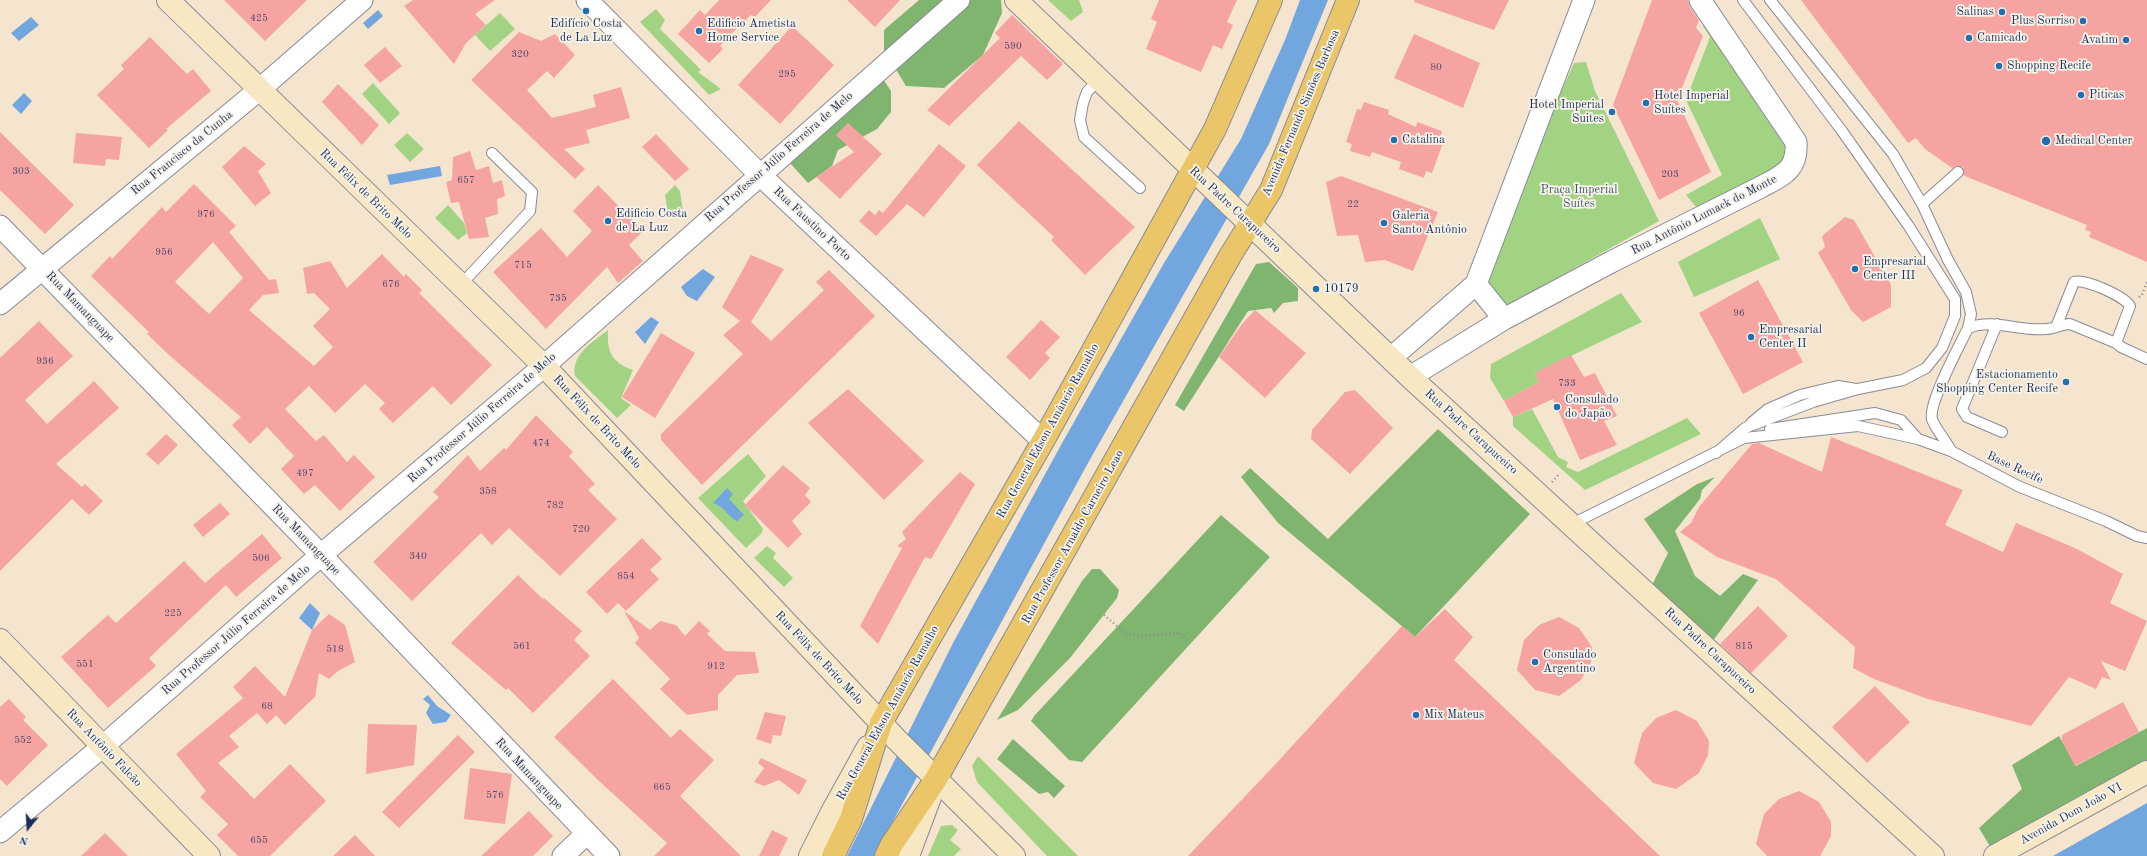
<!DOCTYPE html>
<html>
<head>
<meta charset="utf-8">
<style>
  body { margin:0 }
  #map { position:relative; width:2147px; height:856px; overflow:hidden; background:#f5e5cf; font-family:"Old Standard TT",serif }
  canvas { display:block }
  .north { position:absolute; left:8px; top:808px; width:40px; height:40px; -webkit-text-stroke:3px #f7f3e8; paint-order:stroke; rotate:198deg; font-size:11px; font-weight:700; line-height:16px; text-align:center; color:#1b2f5e }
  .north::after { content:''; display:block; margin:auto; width:14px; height:18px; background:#1b2f5e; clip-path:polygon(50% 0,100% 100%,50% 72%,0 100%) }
</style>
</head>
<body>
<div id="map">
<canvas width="2147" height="856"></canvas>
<div class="north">N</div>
</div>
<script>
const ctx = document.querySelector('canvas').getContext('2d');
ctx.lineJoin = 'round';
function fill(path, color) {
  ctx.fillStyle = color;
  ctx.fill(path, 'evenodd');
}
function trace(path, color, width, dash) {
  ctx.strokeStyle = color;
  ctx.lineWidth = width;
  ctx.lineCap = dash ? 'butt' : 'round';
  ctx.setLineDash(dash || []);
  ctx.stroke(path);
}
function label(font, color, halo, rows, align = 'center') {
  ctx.font = font + ' "Old Standard TT",serif';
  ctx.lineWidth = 3.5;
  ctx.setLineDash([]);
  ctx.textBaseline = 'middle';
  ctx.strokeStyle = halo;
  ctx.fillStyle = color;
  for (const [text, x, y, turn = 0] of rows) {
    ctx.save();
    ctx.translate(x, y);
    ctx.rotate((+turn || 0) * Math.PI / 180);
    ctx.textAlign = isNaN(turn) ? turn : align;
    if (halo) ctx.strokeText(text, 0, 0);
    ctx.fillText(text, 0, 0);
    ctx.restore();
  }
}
fill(new Path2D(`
  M1048,0H1079L1083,12L1071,21Z
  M656,9L665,20L660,29L701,70L698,72L721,89L709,95L640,22Z
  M500,13L515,29L490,51L475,35Z
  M1708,21L1786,140V165L1701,213L1686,195L1722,175L1686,100L1710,37L1703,26Z
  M1586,62L1595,91L1659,221L1503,308L1483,282L1525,172L1574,63Z
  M373,83L400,113L389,124L362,94Z
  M407,133L424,149L410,162L394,145Z
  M675,185L680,191L683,212L668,213L665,195Z
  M448,205L464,223L467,233L458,240L435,218Z
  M1760,218L1780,259L1694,297L1678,262Z
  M1621,293L1642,322L1535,373L1539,382L1504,401L1490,378L1491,364Z
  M608,330C607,352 611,362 633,370L621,398L631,405L617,418L575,376C571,354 593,342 608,330Z
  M1532,409L1558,457L1568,462L1566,467L1578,472L1687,418L1701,434L1585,490L1513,426V417Z
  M748,454L766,476L743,501L763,529L761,534L746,548L698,498Z
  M767,546L776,553L773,558L793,578L784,587L754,558Z
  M978,756L1078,856H1047L977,782L972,766Z
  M952,825L958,830L950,840L961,849L954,856H928L941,826Z`), '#a1d382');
fill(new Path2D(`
  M919,0H1001L1002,13L983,55L944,88L906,86L884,50V30Z
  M883,79L891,91V112L877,129L838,150L832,166L808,183L790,163Z
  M1269,262L1298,288V301L1283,303L1274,313L1271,308L1248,311L1184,411L1175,405L1256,264Z
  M1438,429L1530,514L1415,637L1278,523L1241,477L1250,468L1328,539Z
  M1715,477L1702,490L1700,499L1675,531L1695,576L1720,596L1743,574L1758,580L1712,642L1651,587L1668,553L1644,519L1697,484Z
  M1221,515L1270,557L1082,762L1069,760L1031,721L1035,715Z
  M1092,569H1100L1119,590L1117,598L1070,658L1018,710L997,720L1082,581Z
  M2147,728V763L1991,848L1979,828L2022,789L2012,765L2059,736L2076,766Z
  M1013,739L1065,786L1054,798L1048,792L1039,794L997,759Z`), '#80b570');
fill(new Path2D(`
  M1300,0H1328L1269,144L1088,463L874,856H847L953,643L1061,445L1164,263L1241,139L1285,40Z
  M378,10L383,16L368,29L363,23Z
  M31,17L39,25L19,41L11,33Z
  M24,93L32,101L21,114L12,105Z
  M440,166L442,176L390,185L387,175Z
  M703,269L715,277L697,301L687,296L681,287Z
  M651,317L659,322L645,344L635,332Z
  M727,488L733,494L729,499L744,515L737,521C725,515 727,508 713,503Z
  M310,603L320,613L312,630L299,618Z
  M428,695L437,706L451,715L446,722L433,724L426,713L430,705L423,699Z
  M2147,803V856H2053Z`), '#71a6de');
fill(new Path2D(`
  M224,0H307L265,41Z
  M413,0H495L475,14L486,25L466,43L454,64L404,6Z
  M719,0H771L755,17L751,15L731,34L720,46L723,49L709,63L678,34L700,10L705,15Z
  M847,0H900L875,27Z
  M1159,0H1237L1227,22L1233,25L1222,49L1213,45L1201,72L1146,49L1157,22L1151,19Z
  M1415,0H1509L1494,30L1414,2Z
  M1652,0H1688L1690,7L1699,20L1696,28L1703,36L1677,100L1711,172L1659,200L1613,105Z
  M1801,0H2147V262L2089,237L2091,232L2085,230L2087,225L1967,177L1963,175V167L1957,166L1952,168L1925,149L1916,138L1908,143Z
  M1012,15L1063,64L1047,80L1021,56L949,126L927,110L1000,38L995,33Z
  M792,26L834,65L780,124L738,85Z
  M519,32L541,41L555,34L575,55L554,78L547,71L527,90L552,118L596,107L593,95L621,87L630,118L586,130L590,143L564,149L585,169L575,179L471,80Z
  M1414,34L1480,63L1463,108L1394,78Z
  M150,37L187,74L193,69L211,91L166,129L168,130L149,148L97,95L124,69L121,65Z
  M385,47L402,66L380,83L364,65Z
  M338,84L379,125L362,145L322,102Z
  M1364,102L1389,110L1388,114L1416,127L1417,122L1442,131L1440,139L1444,140L1432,173L1426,171L1424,178L1399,169L1401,162L1372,152L1370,157L1350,151L1352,144L1346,142L1357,109L1361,110Z
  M1019,121L1135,227L1085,275L1051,240L1054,237L977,165Z
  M848,123L882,154L840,199L816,177L854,152L836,135Z
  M0,132L74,205L45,234L0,190Z
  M76,133L122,137L119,160L106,159L105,166L73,163Z
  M656,134L689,169L675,181L642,147Z
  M939,144L966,166L924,217L907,204L876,236L859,221L869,210L875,215L879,210L883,213Z
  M244,146L266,164L258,171L271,193L255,206L222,167Z
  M470,151L476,170L489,166L493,183L502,180L505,196L497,199L498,214L485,218L489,237L469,239L459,202L451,203L446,182L452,180L453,157Z
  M1341,176L1438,212L1413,271L1385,260L1365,262L1358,235L1337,236L1326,182Z
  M194,184L236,226L229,232L269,280L276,279L279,293L263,295L249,310L314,366L333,347L313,326L330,309L314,293L307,294L303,268L330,261L347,288L382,254L404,277L406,274L422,290L419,293L492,365L451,405L433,386L393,423L379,409L385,403L365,384L335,413L309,386L285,409L316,441L324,435L347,462L354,455L375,477L340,511L315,485L304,494L281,469L294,456L267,427L250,444L232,425L241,417L170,356L147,334L149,332L91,276L110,256L112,259L162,207L166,212ZM213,242L243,278L209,314L175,282Z
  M598,185L643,231L629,245L643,261L618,283L607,267L546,329L493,272L541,228L567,257L592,231L573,211Z
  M1845,217L1854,220L1891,285V307L1863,322L1851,310L1818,253L1825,247L1822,236Z
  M751,255L784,269L751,322L771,341L824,290L816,282L829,270L875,316L702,485L661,440V434L743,354L723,335L740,321L722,307Z
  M1758,280L1803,362L1743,394L1699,313Z
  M1255,310L1306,353L1265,398L1219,357L1242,324Z
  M1041,320L1060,337L1045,353L1050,358L1030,380L1006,357Z
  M39,321L73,356L25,400L47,424L94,381L119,408L56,464L82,487L85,484L103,501L89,515L72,499L0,571V358Z
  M661,333L695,353L655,418L622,397Z
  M1571,355L1584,377L1595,373L1617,416L1604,421L1617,445L1580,460L1553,399L1513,417L1504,401L1539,382L1535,373Z
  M848,389L924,461L884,500L808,423Z
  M1355,390L1393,428L1350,474L1311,439L1312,430L1345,392Z
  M536,415L573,452L569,456L595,484L588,490L617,519L560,576L509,528L492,545L481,533L412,601L373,562L439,497L433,492L468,455L480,471L504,448L506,450Z
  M166,434L178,445L158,465L146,454Z
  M1831,437L1963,490L1945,525L2003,552L2016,523L2077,549L2123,574L2110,603L2147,621L2125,671L2101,661L2111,680L2102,677L2096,689L2069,677L2031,726L1928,699L1874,679L1853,668L1855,647L1776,579L1717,557L1680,532L1691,523L1699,507L1752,444L1759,443L1822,472Z
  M783,465L810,488L805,495L811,502L792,521L802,534L788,548L745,505Z
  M960,472L975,484L931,559L925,557L878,644L860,626L902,548L897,546L906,539L902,532Z
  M220,503L230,514L203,537L193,525Z
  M262,534L282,558L236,597L226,585L149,658L156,666L108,708L61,657L108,615L116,623L184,561L205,583Z
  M642,538L662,559L650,570L659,579L626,611L618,603L607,614L586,592Z
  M518,575L543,599L544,598L582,631L574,640L590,656L533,713L508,688L506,690L451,643Z
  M1758,606L1788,636L1751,673L1720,644Z
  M1445,609L1473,637L1454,660L1660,856H1188L1271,769L1402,626L1415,637Z
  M624,611L650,630L660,621L676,625L685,636L699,621L710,631L707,634L725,651L755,652L759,673L737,675L718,695V710L687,715L660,689L670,679L635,643L639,638Z
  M329,614L345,625L355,662L338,671L329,679L319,673L315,697L285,725L276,715L267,724L257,713L229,736L239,747L218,763L254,799L290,764L326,801L270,856H238L217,835L228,824L200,797L206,791L176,754L243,698L233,687L255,666L285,697L312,630Z
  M1559,617L1579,628L1592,647L1591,662L1581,680L1559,696L1535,690L1517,670L1524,640L1539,625Z
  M613,679L671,738L680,729L714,760L680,796L741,856H654L667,843L599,781L554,737Z
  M1875,686L1910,722L1867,763L1832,727Z
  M9,699L26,717L23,720L48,745L7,786L0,779V707Z
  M2123,702L2139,732L2075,766L2062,741V735Z
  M1676,710L1697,721L1709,741L1708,755L1699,773L1676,789L1653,783L1634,763L1642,733L1656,718Z
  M765,712L786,716L781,736L773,735L771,744L756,739Z
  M368,724L417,725L414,765L366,774Z
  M458,735L475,752L399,828L382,812Z
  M761,758L807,780L799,795L779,780L764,786L754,782L764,768L758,763Z
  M470,768L512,774L505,824L464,819Z
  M1799,791L1819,802L1831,822V836L1820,856H1767L1756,844L1764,814L1779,799Z
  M529,811L553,836L533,856H481Z
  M772,830L788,838L779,856H759Z
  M105,833L128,856H81Z
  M355,835L375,856H333Z`), '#f5a4a2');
const lane = new Path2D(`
  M1770,0L1893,154L1922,204L1948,260L1966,292L1971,314L1968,328
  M1098,80L1087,92L1083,103L1080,120L1084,137L1140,188
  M1922,204L1958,172
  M458,284L468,277L530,211L532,192L492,153
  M1997,324L1962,409L1967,417L2002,432
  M2056,327L2074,282C2084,278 2124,296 2130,306L2116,343
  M1751,423L1768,409L1800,395L1838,386L1856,389
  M1770,429L1875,413L1901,420L1918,439
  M1951,451C1946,440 1935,429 1932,419C1928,403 1960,345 1968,328C1995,318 2019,332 2046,329C2055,329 2061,324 2070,324L2116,343L2121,347L2147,359
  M1716,453L1745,428L1813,402L1858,389L1903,380L1926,368L1942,348L1955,316V299L1908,225L1842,131L1743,0
  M1572,524L1744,438L1858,426L1918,439L1951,451L2020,487L2106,521L2137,536L2147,538`);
const street = new Path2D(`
  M587,0L759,174L1043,441
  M0,226L321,555L609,856
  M1476,284L1504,319
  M0,304L260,89L362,0
  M1391,358L1476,284L1584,0
  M1410,377L1504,319L1613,261L1761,187C1783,175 1798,170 1796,142L1700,0
  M0,832L102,747L321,555L544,366L959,0
  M563,856L586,834`);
const secondary = new Path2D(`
  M168,0L544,366L897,740L1014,856
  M1016,0L1410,377L1933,856
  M0,640L209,856
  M810,856L832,812L868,747
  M908,856L932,792
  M1995,856L2147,772`);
const primary = new Path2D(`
  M833,856L851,819L881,723L1043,441L1215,129L1271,0
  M886,856L892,844L936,779L1230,256L1271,190L1348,0`);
trace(lane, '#888a96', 12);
trace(street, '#888a96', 23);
trace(secondary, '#888a96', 24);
trace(primary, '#888a96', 24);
trace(new Path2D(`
  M2139,297L2142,295L2147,282
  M1552,482L1559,474
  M1104,615L1124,632L1136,636L1180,633L1189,642`), '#888a96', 2.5, [1, 3]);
trace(lane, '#fff', 10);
trace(street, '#fff', 21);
trace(secondary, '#f7e8c3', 22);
trace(primary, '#ebc669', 22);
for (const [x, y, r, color] of [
  [586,11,4,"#1f6fb2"],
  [2002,12,4,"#1f6fb2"],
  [2083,21,4,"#1f6fb2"],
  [699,31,4,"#1f6fb2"],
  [1969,38,4,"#1f6fb2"],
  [2126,40,4,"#1f6fb2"],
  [1999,66,4,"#1f6fb2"],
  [2081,95,4,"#1f6fb2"],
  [1646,103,4,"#1f6fb2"],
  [1612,112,4,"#1f6fb2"],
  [1394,140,4,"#1f6fb2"],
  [2046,141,5,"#1f6fb2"],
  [608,221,4,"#1f6fb2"],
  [1384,223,4,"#1f6fb2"],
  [1855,269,4,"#1f6fb2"],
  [1316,289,4,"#1f6fb2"],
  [1751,337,4,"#1f6fb2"],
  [2066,382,4,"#1f6fb2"],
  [1557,407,4,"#1f6fb2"],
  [1535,662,4,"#1f6fb2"],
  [1416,715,4,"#1f6fb2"]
]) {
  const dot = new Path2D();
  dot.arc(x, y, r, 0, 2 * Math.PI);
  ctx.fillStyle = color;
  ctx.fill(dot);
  trace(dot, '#f7f3e8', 1.5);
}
label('10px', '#524c6f', null, [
  ["425",259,18],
  ["590",1013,46],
  ["320",520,54],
  ["80",1436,67],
  ["295",787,74],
  ["303",21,171],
  ["203",1670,174],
  ["657",466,180],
  ["22",1353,204],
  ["976",206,214],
  ["956",164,252],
  ["715",523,265],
  ["676",391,284],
  ["735",558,298],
  ["96",1739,313],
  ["936",45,361],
  ["733",1567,383],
  ["474",541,443],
  ["497",305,473],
  ["358",488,491],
  ["782",555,505],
  ["720",581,529],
  ["340",418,556],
  ["506",261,558],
  ["854",626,576],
  ["225",173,613],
  ["561",522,646],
  ["815",1744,646],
  ["518",335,649],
  ["551",85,664],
  ["912",716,666],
  ["68",267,706],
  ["552",23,740],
  ["665",662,787],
  ["576",495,795],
  ["655",259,840]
]);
label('12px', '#1b2f5e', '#f7f3e8', [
  ["Salinas",1994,12,"right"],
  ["Plus Sorriso",2075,21,"right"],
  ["Edifício Costa",586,24,"center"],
  ["de La Luz",586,38,"center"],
  ["Edificio Ametista",707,24],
  ["Home Service",707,38],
  ["Camicado",1977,38],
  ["Avatim",2118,40,"right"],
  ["Shopping Recife",2007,66],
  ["Piticas",2089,95],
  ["Hotel Imperial",1654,96],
  ["Suítes",1654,110],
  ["Hotel Imperial",1604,105,"right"],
  ["Suites",1604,119,"right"],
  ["Catalina",1402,140],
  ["Medical Center",2055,141],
  ["Edificio Costa",616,214],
  ["de La Luz",616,228],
  ["Galeria",1392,216],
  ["Santo Antônio",1392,230],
  ["Empresarial",1863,262],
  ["Center III",1863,276],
  ["10179",1324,289],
  ["Empresarial",1759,330],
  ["Center II",1759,344],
  ["Estacionamento",2058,375,"right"],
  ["Shopping Center Recife",2058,389,"right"],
  ["Consulado",1565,400],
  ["do Japão",1565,414],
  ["Consulado",1543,655],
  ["Argentino",1543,669],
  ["Mix Mateus",1424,715]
], 'left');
label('12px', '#1b2f5e', '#f7f3e8', [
  ["Avenida Fernando Simões Barbosa",1301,113,-67],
  ["Rua Francisco da Cunha",182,153,-39],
  ["Rua Professor Júlio Ferreira de Melo",779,157,-41],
  ["Rua Félix de Brito Melo",366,194,44],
  ["Rua Padre Carapuceiro",1235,210,43],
  ["Rua Antônio Lumack do Monte",1704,215,-27],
  ["Rua Faustino Porto",812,224,43],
  ["Rua Mamanguape",80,307,46],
  ["Rua Professor Júlio Ferreira de Melo",482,418,-41],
  ["Rua Félix de Brito Melo",597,422,47],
  ["Rua General Edson Amâncio Ramalho",1048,431,-61],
  ["Rua Padre Carapuceiro",1471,432,42],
  ["Base Recife",2015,468,25],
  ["Rua Professor Arnaldo Carneiro Leao",1073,537,-61],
  ["Rua Mamanguape",306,540,46],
  ["Rua Professor Júlio Ferreira de Melo",236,630,-41],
  ["Rua Padre Carapuceiro",1710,651,43],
  ["Rua Félix de Brito Melo",819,658,47],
  ["Rua General Edson Amâncio Ramalho",888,713,-61],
  ["Rua Antônio Falcão",104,748,46],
  ["Rua Mamanguape",529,774,47],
  ["Avenida Dom João VI",2071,814,-29]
]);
label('12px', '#3c5867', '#f7f3e8', [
  ["Praça Imperial",1579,190],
  ["Suítes",1579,204]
]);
</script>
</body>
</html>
